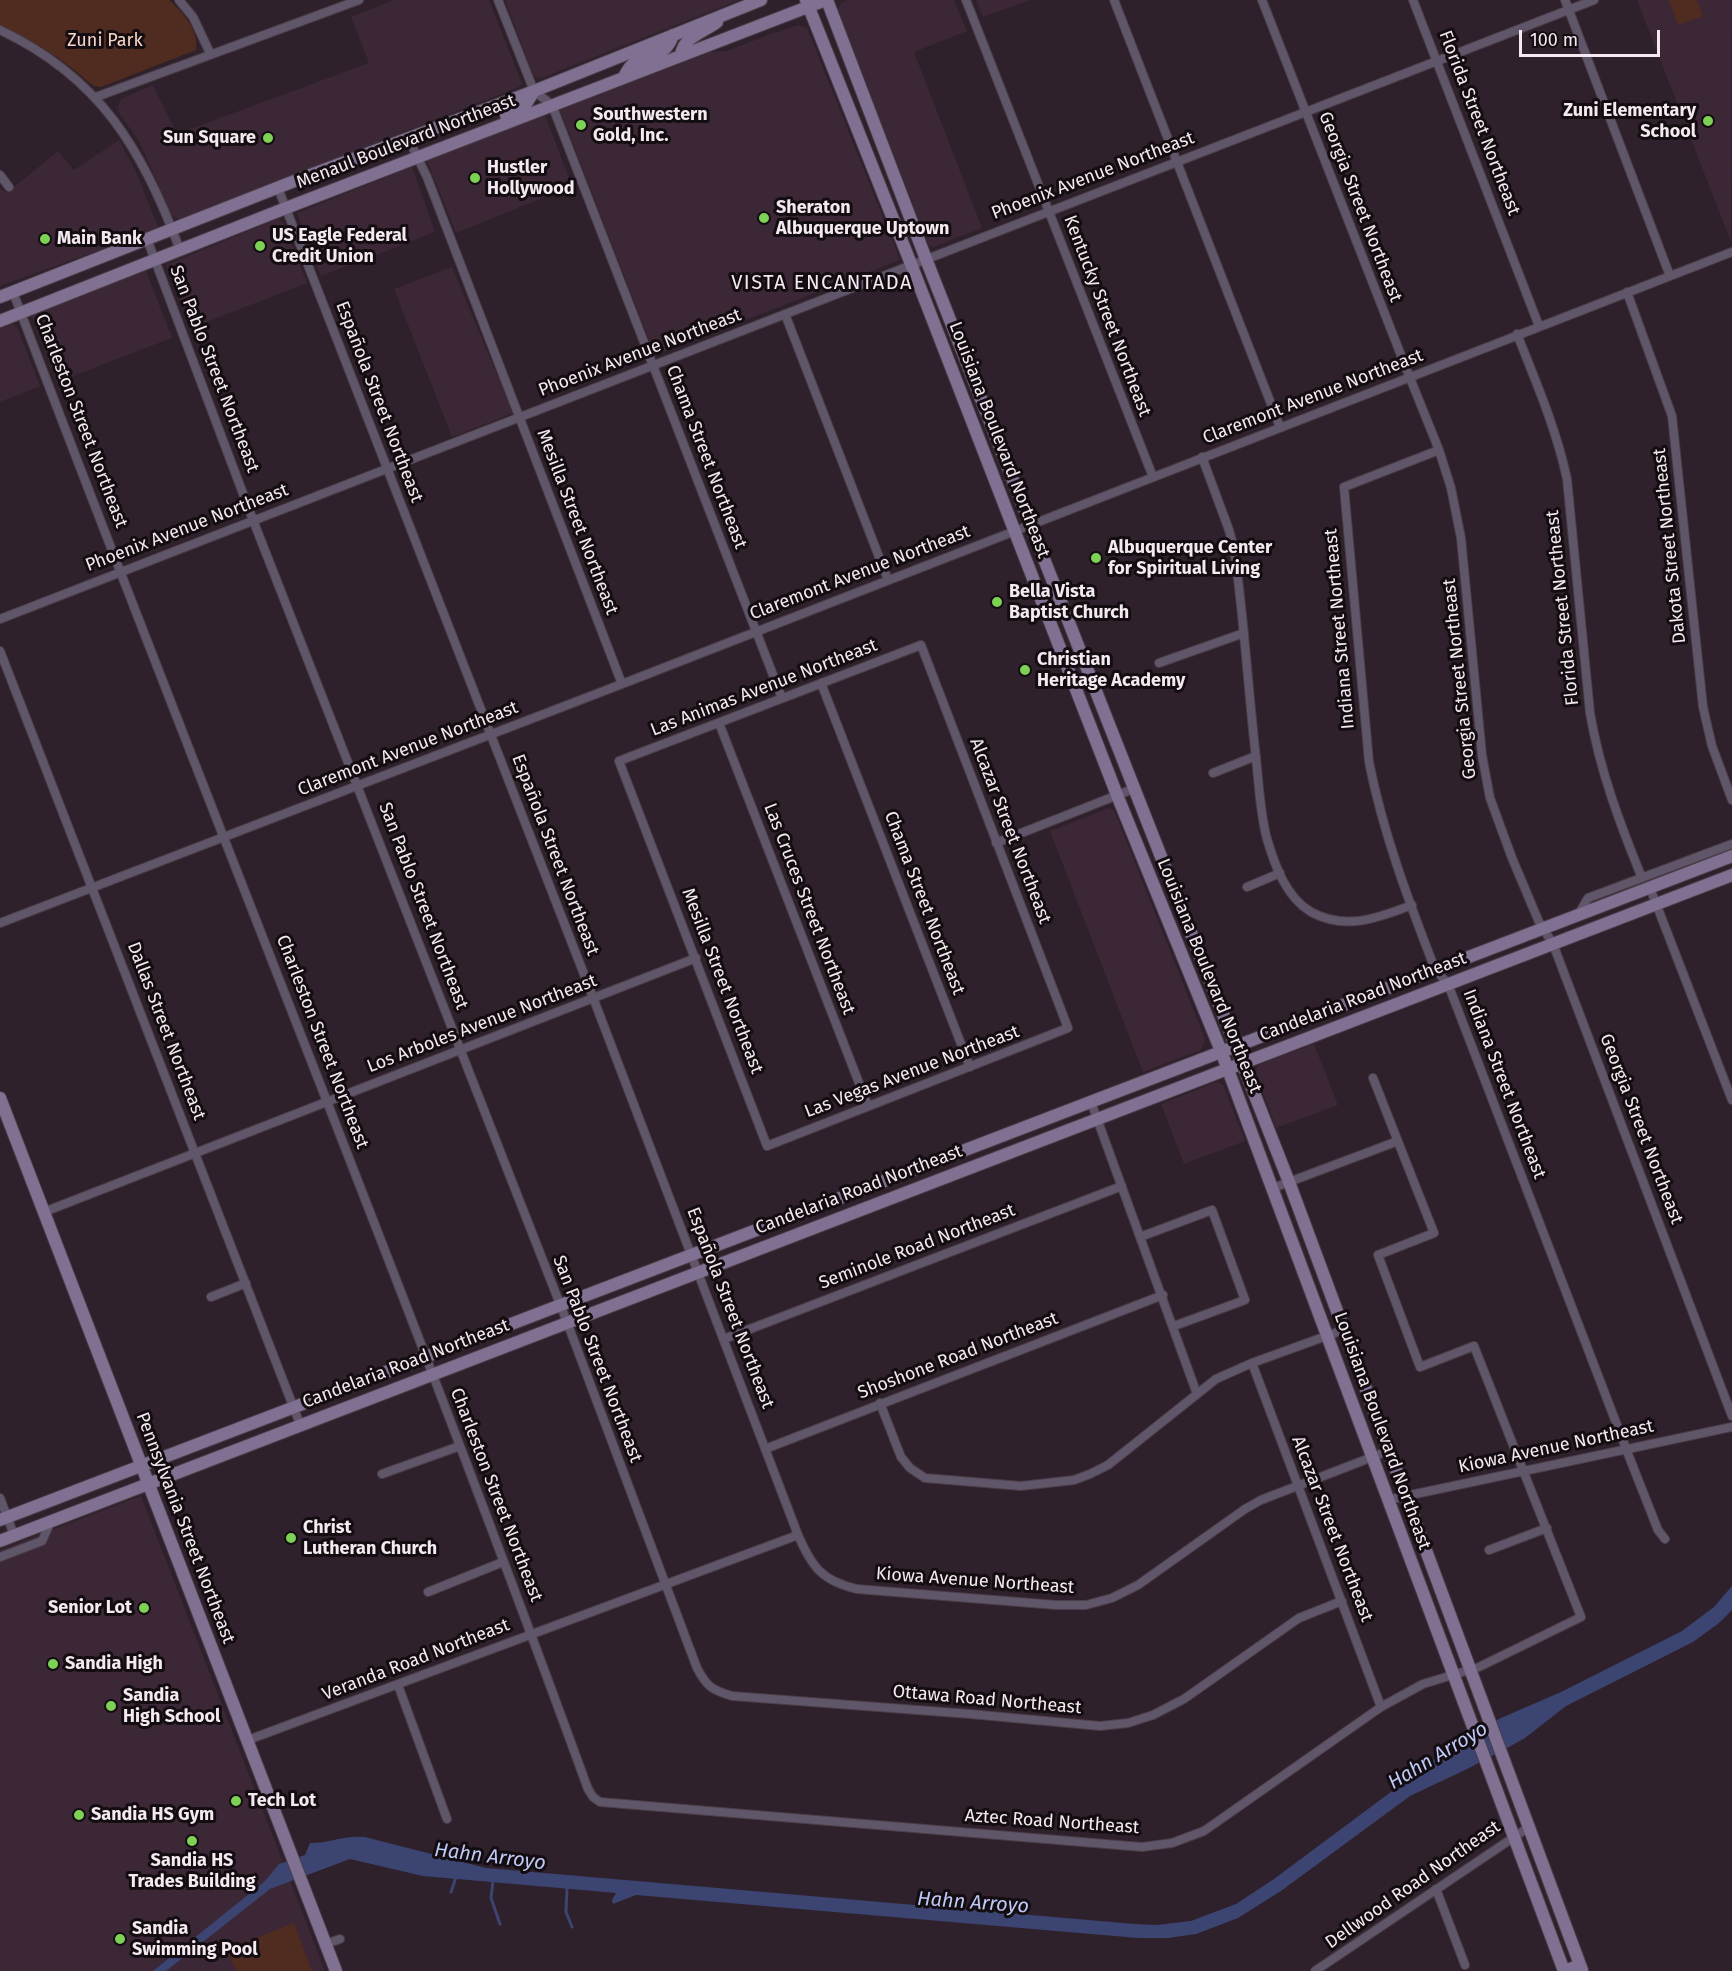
<!DOCTYPE html>
<html>
<head>
<meta charset="utf-8">
<style>
  body { margin:0 }
  #map { position:relative; width:1732px; height:1971px; overflow:hidden; background:#2f212b; font-family:"Fira Sans",sans-serif }
  canvas { display:block }
  .scale { position:absolute; left:1519px; top:30px; width:141px; height:27px; box-sizing:border-box; border:3px solid #f4e9f0; border-top:0; padding-left:8px; font-size:18px; line-height:21px; white-space:nowrap; color:#f4e9f0; -webkit-text-stroke:4px #130d11; paint-order:stroke }
</style>
</head>
<body>
<div id="map">
<canvas width="1732" height="1971"></canvas>
<div class="scale">100 m</div>
</div>
<script>
const ctx = document.querySelector('canvas').getContext('2d');
ctx.lineJoin = 'round';
function fill(path, color) {
  ctx.fillStyle = color;
  ctx.fill(path, 'evenodd');
}
function trace(path, color, width, dash) {
  ctx.strokeStyle = color;
  ctx.lineWidth = width;
  ctx.lineCap = dash ? 'butt' : 'round';
  ctx.setLineDash(dash || []);
  ctx.stroke(path);
}
function label(font, color, halo, rows, align = 'center') {
  ctx.font = font + ' "Fira Sans",sans-serif';
  ctx.lineWidth = 6;
  ctx.setLineDash([]);
  ctx.textBaseline = 'middle';
  ctx.strokeStyle = halo;
  ctx.fillStyle = color;
  for (const [text, x, y, turn = 0] of rows) {
    ctx.save();
    ctx.translate(x, y);
    ctx.rotate((+turn || 0) * Math.PI / 180);
    ctx.textAlign = isNaN(turn) ? turn : align;
    if (halo) ctx.strokeText(text, 0, 0);
    ctx.fillText(text, 0, 0);
    ctx.restore();
  }
}
fill(new Path2D(`
  M394,0H489L520,79L522,83L519,87L180,219L172,216L139,141L119,113L118,106L121,99L153,85L175,130L182,132L369,63L351,17Z
  M505,0H739L541,78L534,77Z
  M848,0H954L967,31L914,52L982,228L933,247L929,246L838,10L841,3Z
  M976,0H1030L983,17Z
  M1637,0H1732L1731,242Z
  M798,25L807,28L900,260L655,355L560,110L711,52L727,51L768,35Z
  M545,115L572,186L456,233L427,161Z
  M119,140L137,174L158,227L152,231L0,286V188L7,193L58,151L74,170Z
  M412,167L435,232L321,276L297,213Z
  M278,219L283,222L307,283L191,328L166,265Z
  M452,267L513,413L452,437L394,289Z
  M146,271L172,338L57,382L31,315Z
  M13,324L17,327L40,386L0,402V329Z
  M1109,808L1114,810L1205,1039L1201,1050L1143,1072L1050,831Z
  M1314,1044L1338,1105L1276,1128L1255,1070L1260,1064Z
  M1217,1082L1223,1085L1245,1141L1184,1164L1161,1104Z
  M141,1496L325,1971H0V1550Z`), '#3b2735');
fill(new Path2D(`
  M0,0H169C183,12 199,31 196,50L101,87C91,87 86,79 78,73C54,53 28,38 0,26Z
  M1669,0H1697L1703,16L1678,25Z
  M294,1923L312,1971H236L227,1949Z`), '#4f2c1f');
fill(new Path2D(`
  M1732,1586V1610L1719,1623L1693,1642L1566,1706L1525,1738L1509,1747L1467,1769L1410,1796L1281,1891L1238,1918L1196,1934L1168,1938H1138L636,1895L613,1904L612,1900L616,1893L423,1876L350,1859L270,1889L166,1971H153L264,1882L279,1864L305,1855L310,1843C332,1843 342,1835 365,1837L486,1868L1135,1924L1157,1925L1191,1921L1236,1904L1274,1879L1466,1736L1501,1718L1561,1692L1682,1631L1714,1607Z`), '#3c4472');
trace(new Path2D(`
  M493,1880L491,1898L500,1924
  M567,1888L566,1912L572,1927
  M451,1892L456,1877`), '#3c4472', 3);
const street = new Path2D(`
  M179,0L193,17L210,53
  M498,0L534,91L552,105L782,698
  M966,0L1153,477
  M1114,0L1280,427
  M1262,0L1406,368L1439,450L1451,488L1461,538L1482,755L1490,798L1512,858L1539,922L1553,944L1732,1416
  M1413,0L1539,326
  M1565,0L1670,276
  M0,30C100,77 143,150 180,250
  M96,97L359,0
  M408,138L427,177L622,684
  M0,175L9,187
  M278,188L589,987L798,1535C812,1567 822,1581 857,1589L1056,1605H1086L1112,1598L1138,1585L1245,1509L1261,1500L1388,1451
  M147,239L253,520L567,1322L697,1668C707,1687 712,1690 732,1696L970,1714L1100,1726L1128,1723L1153,1715L1184,1699L1299,1618L1342,1601
  M13,292C202,792 405,1286 588,1789L593,1797L600,1802L1142,1847L1172,1843L1204,1831L1381,1707L1423,1684L1479,1667L1581,1617L1474,1346L1420,1367L1378,1255L1434,1233L1373,1078
  M1627,292L1672,416L1703,707L1712,746L1732,800
  M785,314L888,580
  M1517,334C1536,382 1556,428 1567,479L1590,713C1600,771 1620,824 1642,878
  M1439,450L1344,487L1369,762C1383,833 1409,902 1435,969L1448,984L1630,1459L1658,1530L1665,1539
  M1202,457L1229,530L1234,548C1244,618 1248,688 1256,758C1259,785 1260,813 1267,839C1275,866 1286,897 1311,912C1346,931 1378,918 1412,905
  M0,619L1594,0
  M921,645L1068,1028L767,1146L619,761Z
  M0,651L300,1424
  M1159,663L1244,633
  M821,683L970,1067
  M719,723L868,1106
  M1213,773L1256,756
  M996,843L1133,789
  M1247,887L1280,873
  M1650,888L1732,1100
  M1578,915L1588,898L1732,844
  M0,923L622,684L1732,252
  M1091,1102L1197,1394
  M1273,1188L1398,1141
  M44,1212L696,958
  M1140,1237L1212,1210L1245,1300L1174,1326
  M211,1297L246,1283
  M724,1339L1122,1186
  M1252,1363L1381,1707
  M880,1403L901,1457L910,1468L925,1478L1021,1486L1074,1480L1090,1474L1108,1465L1216,1379L1252,1363L1343,1330
  M765,1449L1163,1295
  M382,1474L460,1446
  M0,1498L14,1535
  M1387,1500L1732,1427
  M1489,1550L1547,1528
  M0,1557L42,1541L51,1521
  M428,1592L503,1562
  M398,1685L447,1819
  M248,1740L798,1535
  M1436,1889L1465,1965
  M326,1944L340,1939
  M1315,1971L1529,1827`);
const secondary = new Path2D(`
  M806,0L911,264L1117,795L1221,1051L1564,1971L1580,1965
  M827,0L926,259L1289,1182L1582,1970
  M681,55C683,37 704,32 717,22
  M624,77C626,73 629,67 632,65C648,50 664,61 673,35
  M506,115L524,107L534,91
  M0,297L302,178L534,91L761,0
  M0,321L286,208L826,0
  M0,1098L336,1971
  M0,1520L1732,856
  M0,1541L1732,875`);
trace(street, '#4b3d47', 10);
trace(secondary, '#4b3d47', 14);
trace(street, '#60566a', 8);
trace(secondary, '#807091', 12);
for (const [x, y, r, color] of [
  [1708,121,6,"#7dd154"],
  [581,125,6,"#7dd154"],
  [268,138,6,"#7dd154"],
  [475,178,6,"#7dd154"],
  [764,218,6,"#7dd154"],
  [45,239,6,"#7dd154"],
  [260,246,6,"#7dd154"],
  [1096,558,6,"#7dd154"],
  [997,602,6,"#7dd154"],
  [1025,670,6,"#7dd154"],
  [291,1538,6,"#7dd154"],
  [144,1608,6,"#7dd154"],
  [53,1664,6,"#7dd154"],
  [111,1706,6,"#7dd154"],
  [236,1801,6,"#7dd154"],
  [79,1815,6,"#7dd154"],
  [192,1841,6,"#7dd154"],
  [120,1939,6,"#7dd154"]
]) {
  const dot = new Path2D();
  dot.arc(x, y, r, 0, 2 * Math.PI);
  ctx.fillStyle = color;
  ctx.fill(dot);
  trace(dot, '#130d11', 2);
}
label('18px', '#f7d4c7', '#130d11', [
  ["Zuni Park",105,41]
]);
label('bold 18px', '#f4e9f0', '#130d11', [
  ["Zuni Elementary",1696,111,"right"],
  ["School",1696,132,"right"],
  ["Southwestern",593,115],
  ["Gold, Inc.",593,136],
  ["Sun Square",256,138,"right"],
  ["Hustler",487,168],
  ["Hollywood",487,189],
  ["Sheraton",776,208],
  ["Albuquerque Uptown",776,229],
  ["US Eagle Federal",272,236],
  ["Credit Union",272,257],
  ["Main Bank",57,239],
  ["Albuquerque Center",1108,548],
  ["for Spiritual Living",1108,569],
  ["Bella Vista",1009,592],
  ["Baptist Church",1009,613],
  ["Christian",1037,660],
  ["Heritage Academy",1037,681],
  ["Christ",303,1528],
  ["Lutheran Church",303,1549],
  ["Senior Lot",132,1608,"right"],
  ["Sandia High",65,1664],
  ["Sandia",123,1696],
  ["High School",123,1717],
  ["Tech Lot",248,1801],
  ["Sandia HS Gym",91,1815],
  ["Sandia HS",192,1861,"center"],
  ["Trades Building",192,1882,"center"],
  ["Sandia",132,1929],
  ["Swimming Pool",132,1950]
], 'left');
label('18px', '#f4e9f0', '#130d11', [
  ["Florida Street Northeast",1479,123,69],
  ["Menaul Boulevard Northeast",406,142,-21],
  ["Phoenix Avenue Northeast",1093,176,-21],
  ["Georgia Street Northeast",1360,207,69],
  ["Kentucky Street Northeast",1107,316,69],
  ["Phoenix Avenue Northeast",640,353,-21],
  ["San Pablo Street Northeast",214,369,69],
  ["Claremont Avenue Northeast",1313,397,-21],
  ["Española Street Northeast",379,402,69],
  ["Charleston Street Northeast",81,421,69],
  ["Louisiana Boulevard Northeast",999,440,69],
  ["Chama Street Northeast",706,457,69],
  ["Mesilla Street Northeast",577,522,69],
  ["Phoenix Avenue Northeast",187,528,-21],
  ["Dakota Street Northeast",1670,546,-96],
  ["Claremont Avenue Northeast",860,573,-21],
  ["Florida Street Northeast",1563,608,-96],
  ["Indiana Street Northeast",1340,629,-95],
  ["Georgia Street Northeast",1460,679,-96],
  ["Las Animas Avenue Northeast",764,688,-21],
  ["Claremont Avenue Northeast",408,749,-21],
  ["Alcazar Street Northeast",1010,831,69],
  ["Española Street Northeast",555,855,69],
  ["Chama Street Northeast",924,903,69],
  ["San Pablo Street Northeast",423,906,69],
  ["Las Cruces Street Northeast",809,909,69],
  ["Louisiana Boulevard Northeast",1209,976,68],
  ["Mesilla Street Northeast",722,981,69],
  ["Candelaria Road Northeast",1363,997,-21],
  ["Los Arboles Avenue Northeast",482,1024,-21],
  ["Dallas Street Northeast",166,1031,69],
  ["Charleston Street Northeast",322,1042,69],
  ["Las Vegas Avenue Northeast",912,1072,-21],
  ["Indiana Street Northeast",1504,1084,69],
  ["Georgia Street Northeast",1641,1129,69],
  ["Candelaria Road Northeast",859,1190,-21],
  ["Seminole Road Northeast",917,1247,-21],
  ["Española Street Northeast",730,1308,69],
  ["Shoshone Road Northeast",958,1356,-21],
  ["San Pablo Street Northeast",597,1359,69],
  ["Candelaria Road Northeast",406,1364,-21],
  ["Louisiana Boulevard Northeast",1382,1431,70],
  ["Kiowa Avenue Northeast",1556,1447,-12],
  ["Charleston Street Northeast",496,1495,69],
  ["Pennsylvania Street Northeast",185,1528,69],
  ["Alcazar Street Northeast",1332,1529,69],
  ["Kiowa Avenue Northeast",975,1581,4],
  ["Veranda Road Northeast",416,1660,-21],
  ["Ottawa Road Northeast",987,1700,5],
  ["Aztec Road Northeast",1052,1822,4],
  ["Dellwood Road Northeast",1413,1885,-35]
]);
ctx.letterSpacing = '1.5px';
label('20px', '#f4e9f0', '#130d11', [
  ["VISTA ENCANTADA",822,283]
]);
ctx.letterSpacing = '0px';
label('italic 20px', '#bec9f6', '#130d11', [
  ["Hahn Arroyo",1438,1756,-31],
  ["Hahn Arroyo",490,1857,7],
  ["Hahn Arroyo",973,1903,4]
]);
</script>
</body>
</html>
